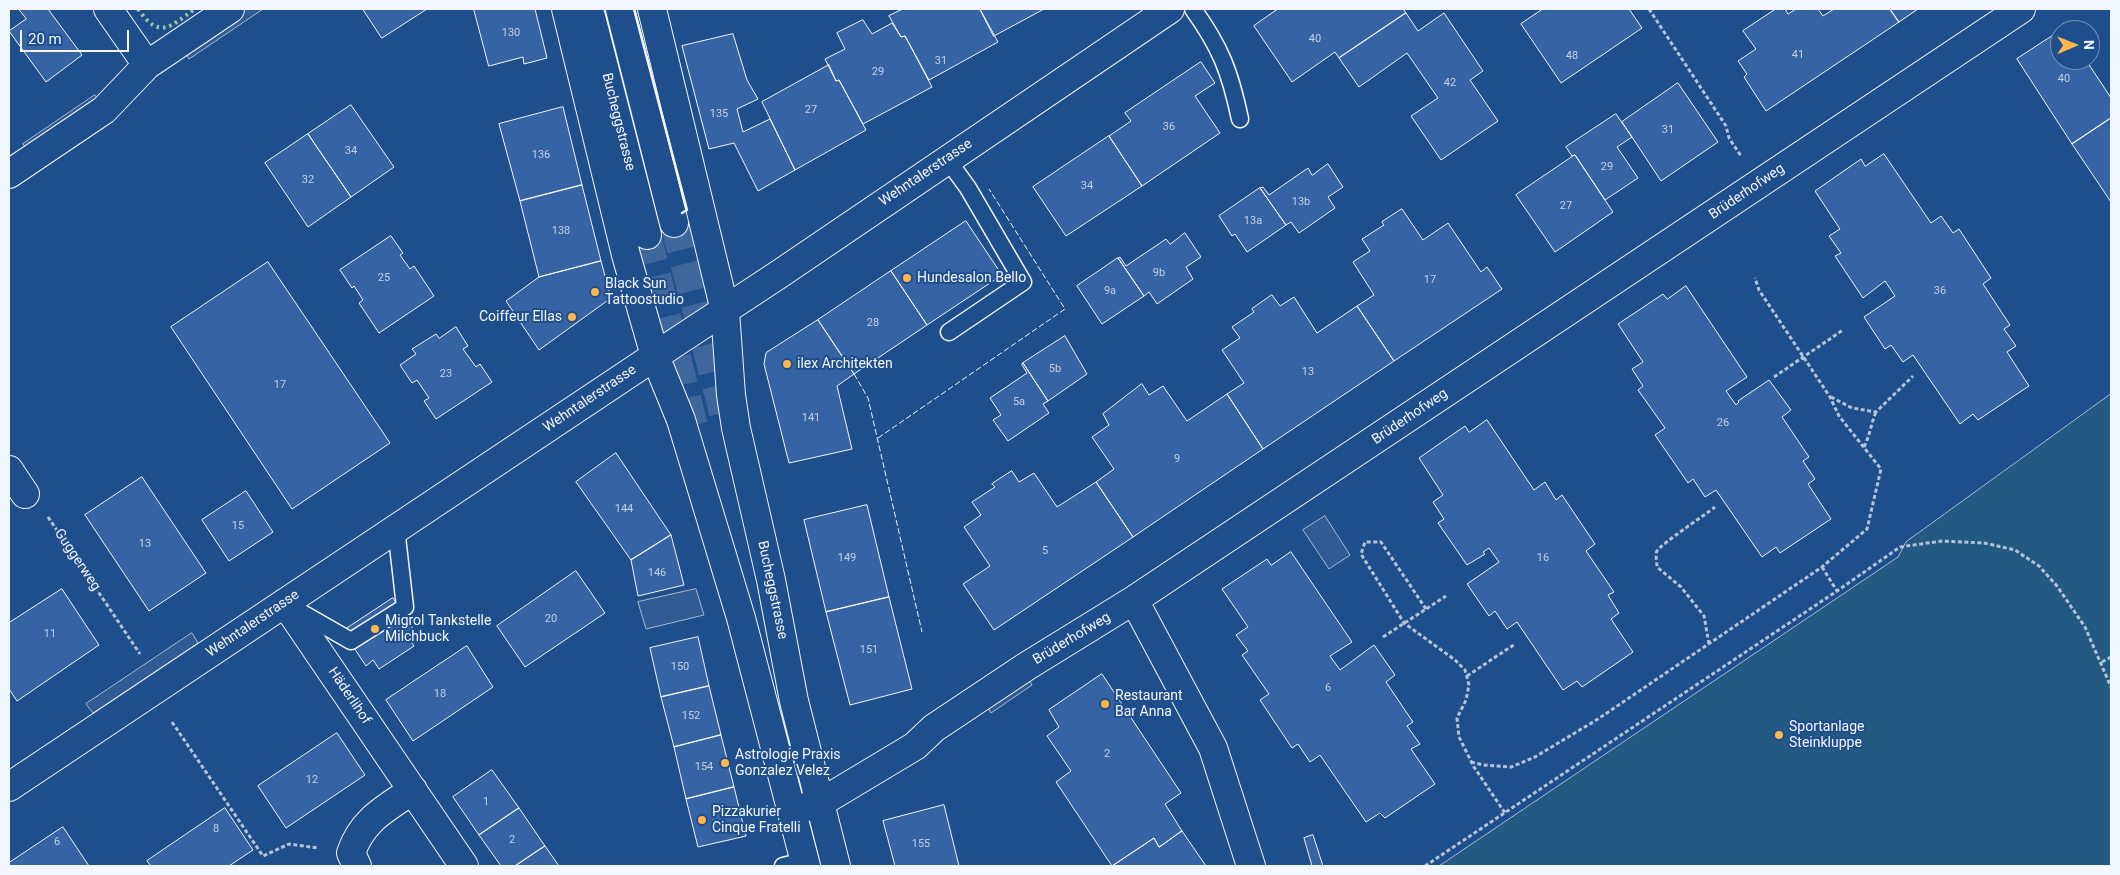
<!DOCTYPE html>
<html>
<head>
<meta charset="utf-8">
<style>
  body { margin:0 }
  #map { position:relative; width:2120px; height:875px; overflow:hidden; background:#1f4e8c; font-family:Roboto,sans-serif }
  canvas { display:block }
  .frame { position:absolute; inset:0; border:10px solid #f2f6ff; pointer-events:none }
  .north { position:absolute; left:2050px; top:20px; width:50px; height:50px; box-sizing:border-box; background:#1f4e8c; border:1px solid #7391ba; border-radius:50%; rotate:89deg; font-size:14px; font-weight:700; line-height:20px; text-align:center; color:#f2f6ff }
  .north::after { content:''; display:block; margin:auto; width:18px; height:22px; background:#ffb74d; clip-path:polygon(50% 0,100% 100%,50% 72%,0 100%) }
  .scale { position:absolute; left:20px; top:30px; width:109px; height:22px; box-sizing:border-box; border:2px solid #f2f6ff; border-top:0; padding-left:6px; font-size:15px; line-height:18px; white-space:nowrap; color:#f2f6ff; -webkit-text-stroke:4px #1f4e8c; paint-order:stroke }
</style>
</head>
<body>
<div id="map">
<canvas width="2120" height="875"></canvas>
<div class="frame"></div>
<div class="north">N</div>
<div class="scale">20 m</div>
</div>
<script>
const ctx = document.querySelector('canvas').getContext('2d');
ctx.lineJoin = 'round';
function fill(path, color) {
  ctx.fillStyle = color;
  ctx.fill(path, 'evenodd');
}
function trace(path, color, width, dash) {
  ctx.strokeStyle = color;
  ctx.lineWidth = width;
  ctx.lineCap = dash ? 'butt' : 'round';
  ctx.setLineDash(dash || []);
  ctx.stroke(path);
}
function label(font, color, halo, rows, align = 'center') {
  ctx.font = font + ' Roboto,sans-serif';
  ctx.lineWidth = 4;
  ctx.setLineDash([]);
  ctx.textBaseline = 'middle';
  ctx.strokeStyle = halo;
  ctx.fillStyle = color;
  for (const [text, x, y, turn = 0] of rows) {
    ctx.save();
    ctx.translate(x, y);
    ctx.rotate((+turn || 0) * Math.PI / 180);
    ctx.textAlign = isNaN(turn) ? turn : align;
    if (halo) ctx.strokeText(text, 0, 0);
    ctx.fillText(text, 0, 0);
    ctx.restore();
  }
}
const green = new Path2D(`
  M2111,394V866H1439L1898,557L1906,542Z`);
fill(green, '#245a82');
trace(green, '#a8bbd7', 1);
const parking = new Path2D(`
  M246,9H263L189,59L184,51Z
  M95,95L101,103L29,152L23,144Z
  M1325,516L1350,555L1329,569L1303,530Z
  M696,589L704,615L646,629L638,602Z
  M192,633L198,643L93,713L86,704Z
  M1026,675L1032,685L991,713L985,703Z`);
fill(parking, '#305b95');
trace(parking, '#a8bbd7', 1);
const building = new Path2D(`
  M19,9H48L82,55L46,82L9,31L26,19Z
  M363,9H427L382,38Z
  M474,9H535L547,58L524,64L523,57L489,66Z
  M903,9H980L998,42L929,80L905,36L901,37L889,16Z
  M980,9H1044L994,36Z
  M1278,9H1403L1406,13L1339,58L1335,52L1292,82L1254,26Z
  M1543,9H1629L1642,28L1561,83L1521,24Z
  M1776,9H1785L1788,14L1796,9H1818L1823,16L1834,9H1890L1899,22L1766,111L1744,77L1747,74L1738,61L1756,49L1743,31Z
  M1890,9H1918L1899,22Z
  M1406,13L1418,31L1444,13L1483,71L1470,80L1498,121L1441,160L1411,116L1438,98L1407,53L1359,87L1339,58Z
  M863,20L872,34L892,23L901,37L905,36L932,87L863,124L839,80L836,81L825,59L845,49L837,33Z
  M2060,31V60H2086L2111,98V118L2072,144L2017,59Z
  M733,34L747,80L758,99L737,109L743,132L770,119L795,170L758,191L734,143L709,149L682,46Z
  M1201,62L1215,83L1195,96L1220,133L1142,186L1109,136L1131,121L1125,113Z
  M829,65L836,81L839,80L866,130L795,170L762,102Z
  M1678,83L1718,142L1661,181L1622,122Z
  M351,105L394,167L351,197L308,134Z
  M563,107L582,185L520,201L499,124Z
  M1616,114L1632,137L1617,147L1638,178L1605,200L1575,155L1572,156L1566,147Z
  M2111,118V202L2072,144Z
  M308,134L351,197L308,227L265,163Z
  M1109,136L1142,186L1066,236L1033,187Z
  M1884,154L1931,223L1941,216L1953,233L1959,229L1991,278L1983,284L2010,325L2004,329L2016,346L2007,352L2029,386L1978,420L1973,414L1960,424L1913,355L1903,362L1891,345L1885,349L1864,317L1895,296L1885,281L1863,298L1835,256L1841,253L1829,236L1840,229L1815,191L1861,159L1865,166Z
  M1575,155L1613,212L1555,252L1516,195Z
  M1328,164L1343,187L1328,197L1335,208L1299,233L1291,222L1286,225L1260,188L1263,187L1269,195L1308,168L1312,175Z
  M582,185L601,261L539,277L520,201Z
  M1260,188L1286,225L1247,252L1235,234L1232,236L1219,216Z
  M1402,209L1423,240L1448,223L1481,272L1487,267L1502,289L1394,361L1357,306L1374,295L1353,262L1370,251L1362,239L1384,225L1382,222Z
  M966,221L1002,275L927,325L891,271Z
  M1185,233L1201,257L1186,267L1193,279L1157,304L1149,292L1144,296L1118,258L1120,257L1126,266L1166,239L1170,244Z
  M391,236L403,253L400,255L410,269L414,266L434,296L379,333L359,303L363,300L354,286L352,288L340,270Z
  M1118,258L1144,296L1102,324L1077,286Z
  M601,261L611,298L539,350L506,301L539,277Z
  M268,262L390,443L292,509L171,327Z
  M891,271L927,325L854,374L818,320Z
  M1686,286L1747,377L1726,391L1736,405L1739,402L1738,401L1769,380L1791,410L1782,417L1809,457L1803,461L1815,479L1808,484L1831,519L1780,553L1776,547L1762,557L1716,490L1705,497L1693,479L1688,483L1655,435L1665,428L1638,390L1643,386L1632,369L1643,362L1618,324L1663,294L1667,299Z
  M1272,295L1280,306L1294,297L1317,333L1357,306L1394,361L1263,449L1227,394L1244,383L1222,350L1240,338L1232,327L1254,312L1252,309Z
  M818,320L854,374L837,386L852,449L789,463L764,364L766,353Z
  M456,327L468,346L463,349L476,367L480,364L492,382L436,419L424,401L429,398L417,380L412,383L400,365L416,354L412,349L436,334L439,338Z
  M1065,336L1087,374L1048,401L1023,363Z
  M1023,363L1048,401L1043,404L1049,413L1008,441L993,420L1001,415L990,398L1027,373L1022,365Z
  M1142,384L1149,395L1163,386L1187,421L1227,394L1263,449L1133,537L1096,482L1114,469L1092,437L1109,425L1103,414Z
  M1487,420L1534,490L1545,482L1556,500L1562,495L1595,544L1586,551L1614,592L1608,595L1619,613L1611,619L1633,652L1582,687L1577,681L1563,690L1517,622L1507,629L1495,611L1489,616L1467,584L1499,562L1489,548L1483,552L1485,554L1467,565L1438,523L1444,519L1433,502L1443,495L1419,458L1465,426L1469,432Z
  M616,453L671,535L631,560L576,482Z
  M1012,471L1019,482L1034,473L1057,507L1096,482L1133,537L994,630L963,584L990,566L964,527L981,515L972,502L995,487L992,484Z
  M142,477L206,573L149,611L85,515Z
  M246,491L273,532L229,561L202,520Z
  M867,505L889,597L826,612L804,520Z
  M671,535L684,585L638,596L631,560Z
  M1291,552L1352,642L1330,656L1340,670L1374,645L1395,675L1386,682L1413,722L1407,726L1420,744L1411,749L1435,784L1385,818L1380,813L1366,822L1320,755L1310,762L1298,744L1292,748L1260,700L1269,694L1242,655L1248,651L1236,635L1248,627L1222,589L1267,559L1271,565Z
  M576,571L605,613L525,667L497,626Z
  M62,589L99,645L17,701L9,689V623Z
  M889,597L912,689L850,705L826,612Z
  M393,598L415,632L408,637L414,646L379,669L373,660L366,666L343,631Z
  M698,637L709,686L661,697L650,648Z
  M467,646L493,687L413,741L386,700Z
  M1102,674L1181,793L1165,804L1182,831L1159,847L1154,838L1112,866L1056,782L1071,771L1047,736L1059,727L1049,710Z
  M709,686L721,735L674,747L661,697Z
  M337,733L365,775L286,828L258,786Z
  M721,735L734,787L686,799L674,747Z
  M492,770L519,808L479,835L453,797Z
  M734,787L746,836L698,847L686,799Z
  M944,805L959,866H895L883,821Z
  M225,808L253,850L229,866H151L147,861Z
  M519,808L545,846L515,866H501L479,835Z
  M63,827L89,866H9V863Z
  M1182,831L1206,866H1112L1154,838L1159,847Z
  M1313,835L1323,866H1312L1304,838Z
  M545,846L559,866H515Z`);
fill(building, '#3563a3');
trace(building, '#f2f6ff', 1);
trace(new Path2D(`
  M674,223L726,424
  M647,235L696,435`), '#3f679d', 28, [28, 14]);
const lane = new Path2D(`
  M1193,9C1221,48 1230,72 1240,119
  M947,159L968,188L1023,282L949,332
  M295,609L351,641L405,607L396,528
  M783,866L804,861`);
const street = new Path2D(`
  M108,9L147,65
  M9,174L104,110L147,65L230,9
  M9,470L25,494
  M1134,600L1213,748L1251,866
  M285,603L464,866
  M792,811L820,803L915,746L934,728L1027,666L1134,600L2021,9
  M357,866L351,853C362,820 385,809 413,790`);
const secondary = new Path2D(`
  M9,787L655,356`);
const primary = new Path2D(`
  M566,9L626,255L655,356L681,420L741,618L806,866
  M589,9L647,235
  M620,9L674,223
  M652,9L725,311L731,395L736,428L771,580L794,701L836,866
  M655,356L778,275L1170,9`);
trace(lane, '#f2f6ff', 19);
trace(street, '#f2f6ff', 30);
trace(secondary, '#f2f6ff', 30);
trace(primary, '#f2f6ff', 30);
trace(new Path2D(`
  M1649,9L1726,126L1729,138L1741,156
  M1774,377L1843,330
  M1831,397L1852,408L1876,412L1913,376
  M1864,447C1870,435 1871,424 1876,412
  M48,517L140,654
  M1822,567L1837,591
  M1426,609L1381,542H1365L1361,554L1404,623L1455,660L1465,670L1469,685L1466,700L1457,718L1459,737L1474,767L1505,813
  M1383,637L1446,596
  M1709,644L1704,616L1681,587L1657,567C1657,562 1655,555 1657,551C1661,544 1705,515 1715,507
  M2102,662L2111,657
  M1467,676L1515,644
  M172,722L263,856L289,844L318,848
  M1471,762L1483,765L1511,767L1535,757L1598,719L1822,567L1867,529L1881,469L1839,416L1830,397L1759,290L1755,278
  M1425,866L1837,591L1900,547L1942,541L1984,543L2015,550L2039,566L2057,586L2085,627L2111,687`), '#b3c4dc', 3, [4, 2.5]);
trace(lane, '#1f4e8c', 16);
trace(street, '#1f4e8c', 28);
trace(secondary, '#1f4e8c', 28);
trace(primary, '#1f4e8c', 28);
trace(new Path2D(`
  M138,9C160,40 169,27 195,9`), '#97c8a6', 4, [2.5, 4]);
trace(new Path2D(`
  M854,374L868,398L922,632
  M878,438L1065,309L989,189`), '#f2f6ff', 1, [6, 2.5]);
trace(new Path2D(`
  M634,9L687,210L682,213`), '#f2f6ff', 2.5);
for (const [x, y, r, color] of [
  [907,278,5,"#ffb74d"],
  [595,292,5,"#ffb74d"],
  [572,317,5,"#ffb74d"],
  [787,364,5,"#ffb74d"],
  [375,629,5,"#ffb74d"],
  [1105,704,5,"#ffb74d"],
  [1779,735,5,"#ffb74d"],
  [725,763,5,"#ffb74d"],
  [702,820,5,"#ffb74d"]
]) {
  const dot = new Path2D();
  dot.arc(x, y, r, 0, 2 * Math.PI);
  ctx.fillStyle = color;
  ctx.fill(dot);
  trace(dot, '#1f4e8c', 2);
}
label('11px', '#c3d1e8', null, [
  ["130",511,33],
  ["40",1315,39],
  ["41",1798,55],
  ["48",1572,56],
  ["31",941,61],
  ["29",878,72],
  ["40",2064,79],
  ["42",1450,83],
  ["27",811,110],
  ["135",719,114],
  ["36",1169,127],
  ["31",1668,130],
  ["34",351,151],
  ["136",541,155],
  ["29",1607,167],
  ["32",308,180],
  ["34",1087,186],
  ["13b",1301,202],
  ["27",1566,206],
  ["13a",1253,221],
  ["138",561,231],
  ["9b",1159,273],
  ["25",384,278],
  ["17",1430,280],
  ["9a",1110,291],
  ["36",1940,291],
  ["28",873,323],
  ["5b",1055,369],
  ["13",1308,372],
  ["23",446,374],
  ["17",280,385],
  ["5a",1019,402],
  ["141",811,418],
  ["26",1723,423],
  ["9",1177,459],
  ["144",624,509],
  ["15",238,526],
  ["13",145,544],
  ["5",1045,551],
  ["149",847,558],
  ["16",1543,558],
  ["146",657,573],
  ["20",551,619],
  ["11",50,634],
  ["151",869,650],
  ["150",680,667],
  ["6",1328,688],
  ["18",440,694],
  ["152",691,716],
  ["2",1107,754],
  ["154",704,767],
  ["12",312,780],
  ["1",486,802],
  ["8",216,829],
  ["2",512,840],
  ["6",57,842],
  ["155",921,844]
]);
label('14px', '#f2f6ff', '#1f4e8c', [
  ["Bucheggstrasse",618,122,76],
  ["Wehntalerstrasse",926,173,-34],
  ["Brüderhofweg",1747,192,-34],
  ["Wehntalerstrasse",590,399,-34],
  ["Brüderhofweg",1410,417,-34],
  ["Guggerweg",77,560,56],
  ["Bucheggstrasse",772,590,78],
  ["Wehntalerstrasse",253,624,-34],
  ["Brüderhofweg",1072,639,-31],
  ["Häderlihof",349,696,56]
]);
label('14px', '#f2f6ff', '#1f4e8c', [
  ["Hundesalon Bello",917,278],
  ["Black Sun",605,284],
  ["Tattoostudio",605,300],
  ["Coiffeur Ellas",562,317,"right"],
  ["ilex Architekten",797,364],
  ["Migrol Tankstelle",385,621],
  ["Milchbuck",385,637],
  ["Restaurant",1115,696],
  ["Bar Anna",1115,712],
  ["Sportanlage",1789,727],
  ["Steinkluppe",1789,743],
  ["Astrologie Praxis",735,755],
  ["Gonzalez Velez",735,771],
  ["Pizzakurier",712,812],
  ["Cinque Fratelli",712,828]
], 'left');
</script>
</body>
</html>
